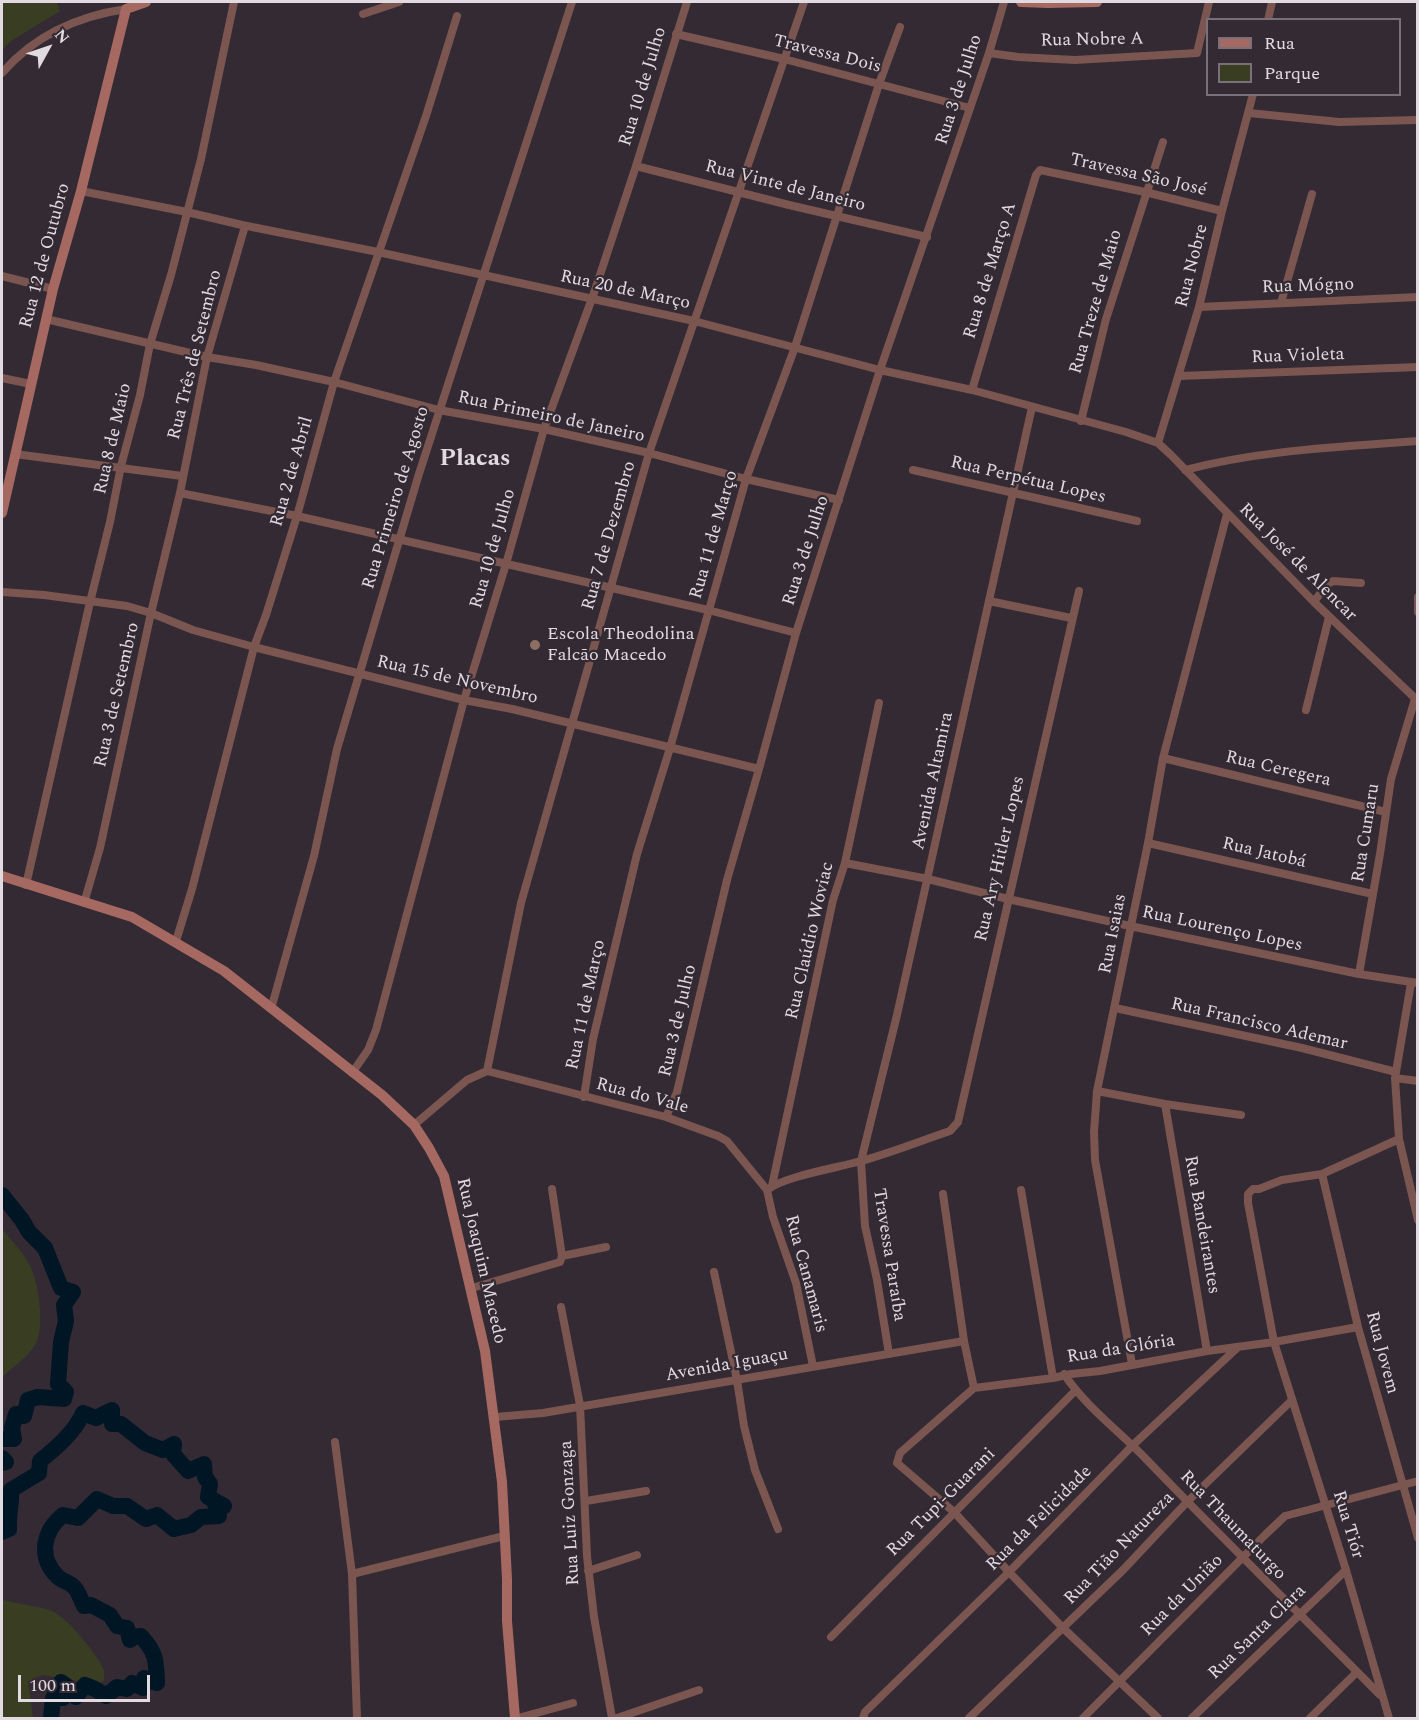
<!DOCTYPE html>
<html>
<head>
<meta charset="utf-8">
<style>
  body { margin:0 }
  #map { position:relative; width:1419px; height:1720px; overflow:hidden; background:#332a33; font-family:Spectral,serif }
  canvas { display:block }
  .frame { position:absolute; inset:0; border:3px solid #e1dbe1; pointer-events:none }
  .legend { position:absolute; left:1206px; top:18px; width:195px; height:78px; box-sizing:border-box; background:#332a33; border:2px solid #797179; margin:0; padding:8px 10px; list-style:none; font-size:18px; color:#e1dbe1 }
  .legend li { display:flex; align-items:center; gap:12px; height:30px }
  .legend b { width:30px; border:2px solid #797179 }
  .north { position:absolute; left:18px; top:18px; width:60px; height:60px; -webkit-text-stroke:4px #332a33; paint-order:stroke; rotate:50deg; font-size:16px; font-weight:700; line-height:24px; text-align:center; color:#e1dbe1 }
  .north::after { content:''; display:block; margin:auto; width:21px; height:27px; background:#e1dbe1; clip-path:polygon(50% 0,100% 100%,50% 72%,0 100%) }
  .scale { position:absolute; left:18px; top:1675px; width:132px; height:27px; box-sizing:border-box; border:3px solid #e1dbe1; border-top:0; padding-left:8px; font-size:18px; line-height:21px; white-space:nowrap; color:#e1dbe1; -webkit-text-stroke:4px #332a33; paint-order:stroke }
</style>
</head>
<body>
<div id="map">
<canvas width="1419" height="1720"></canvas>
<div class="frame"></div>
<ul class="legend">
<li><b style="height:8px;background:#a66962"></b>Rua</li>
<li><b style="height:16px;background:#393e22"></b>Parque</li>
</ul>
<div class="north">N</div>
<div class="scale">100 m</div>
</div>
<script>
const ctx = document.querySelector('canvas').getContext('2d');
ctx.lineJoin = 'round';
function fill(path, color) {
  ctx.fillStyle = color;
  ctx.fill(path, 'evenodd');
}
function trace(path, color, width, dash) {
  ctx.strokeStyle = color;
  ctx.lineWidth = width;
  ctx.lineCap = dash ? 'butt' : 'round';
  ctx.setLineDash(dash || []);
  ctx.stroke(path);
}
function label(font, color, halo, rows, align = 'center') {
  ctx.font = font + ' Spectral,serif';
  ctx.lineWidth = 4.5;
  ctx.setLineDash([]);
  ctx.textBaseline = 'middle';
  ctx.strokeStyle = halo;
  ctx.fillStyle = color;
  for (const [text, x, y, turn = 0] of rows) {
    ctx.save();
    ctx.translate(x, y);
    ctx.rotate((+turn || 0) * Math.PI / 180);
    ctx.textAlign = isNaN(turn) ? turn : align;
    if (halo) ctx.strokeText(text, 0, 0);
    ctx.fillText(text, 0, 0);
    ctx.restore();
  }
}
fill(new Path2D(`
  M2,2H57L60,11L11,41L2,50Z
  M2,1229C10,1239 21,1250 28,1262C38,1278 46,1328 35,1345C27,1358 13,1367 2,1377Z
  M2,1599C18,1605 36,1605 52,1611C66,1616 100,1657 104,1671C104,1673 104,1680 104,1681L96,1684L43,1675L34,1678L29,1686L33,1718H2Z`), '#393e22');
trace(new Path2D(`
  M2,1195L22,1220L29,1232L45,1248L61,1288L73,1292L64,1305L66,1321L61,1342L58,1384L66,1392L64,1399L38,1397L28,1400L24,1416L16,1414L12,1428L14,1439H2
  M2,1458L6,1462L2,1463
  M2,1532L9,1529C8,1516 12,1504 11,1490L39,1473L40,1461C56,1448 75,1432 83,1413L96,1418L112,1410V1424H121L145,1443L163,1450L174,1444L173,1454L188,1471L204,1464L205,1477L210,1484L208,1497L224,1506L215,1504L219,1516L201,1517L191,1525L174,1529L157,1515L146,1519L127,1506H113L97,1499L78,1518L63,1515C43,1531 38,1557 57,1576C61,1581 69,1582 73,1586C78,1590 81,1600 84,1606L91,1605L110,1615L117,1626L127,1628L130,1640L133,1637L141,1636C157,1654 156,1660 157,1683L144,1678L143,1688L132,1683L127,1689L117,1687L106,1696L95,1689L85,1685L76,1697L72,1690L61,1682L55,1690L63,1698H53L51,1718`), '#001625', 16);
trace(new Path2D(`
  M363,14L399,2
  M1268,20L1272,2
  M676,34L784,59L970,108
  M989,53L1018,57L1075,60L1197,53L1209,2
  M2,73C34,36 78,16 126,9
  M1249,113L1339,122L1418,120
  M636,166L789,205L927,237
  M81,191L187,212L242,225L378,252L694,321L880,370L972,390L1126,432L1158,443L1171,455L1314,602L1418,701
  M2,276L53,289
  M1281,303L1312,194
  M1199,307L1418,297
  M46,319L207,357L256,365L334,382L439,410L544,429L649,453L746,479L839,500
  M1179,376L1418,367
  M2,378L31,384
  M972,390L1036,175L1040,170L1145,192L1222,211
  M1081,421L1106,319L1163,142
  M1158,443L1199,307L1222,211L1253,94
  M15,454L182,476
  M913,470L1137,521
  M1185,470C1261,450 1339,447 1418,441
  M180,493L297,516L708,610L796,633
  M2,592L44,595L127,606L151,613L193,630L254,647L464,700L512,709L759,769
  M1418,597V612
  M989,601L1071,618
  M1314,602L1326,585L1333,581L1361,583
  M1306,710L1329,617
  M1163,758L1386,812
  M1148,843L1373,894
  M845,863L928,879L1008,899L1130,926L1359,974L1418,983
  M26,885L90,602L110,522L121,466L140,395L150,344L171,275L201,159L234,2
  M84,903L100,848L151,613L180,493L207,357L245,226
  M176,941L192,889L254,647L266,615L297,516L334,382L426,116L457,16
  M1359,974L1380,854L1391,779L1415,699
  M1411,983L1395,1078L1399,1139L1418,1220
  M1115,1008L1302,1048L1396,1072
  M271,1009L314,856L337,749L418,477L572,2
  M487,1071L521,903L649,453L804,2
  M487,1071L666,1117L718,1136L727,1141L767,1190L773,1217L796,1283L813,1366
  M352,1073L368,1050L376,1030L464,700L506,564L544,429L594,293L636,166L687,2
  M1395,1078L1418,1081
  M1097,1091L1165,1104L1241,1115
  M584,1097L593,1039L637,854L670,748L746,479L795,347L879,84L900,27
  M1165,1104L1207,1351
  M666,1117L677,1092L727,880L759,769L796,633L880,370L989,53L1004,2
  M414,1125L467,1080L487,1071
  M1322,1174L1358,1327L1418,1538
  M772,1186L833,900L845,863L879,703
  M767,1190C785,1176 837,1168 861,1161C891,1153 920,1141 950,1131L958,1122L1079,591
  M1021,1190L1053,1378
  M943,1194L964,1341L974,1388
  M562,1256L606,1247
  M714,1272L737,1380L744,1426L755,1470L778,1529
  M472,1288L560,1262L562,1256L552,1189
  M561,1307L580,1405L587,1556L594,1617L612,1718
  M889,1354L877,1280L865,1226L861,1161L897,1015L1032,407
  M1132,1364L1095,1160L1094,1132L1097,1091L1148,843L1163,758L1227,514
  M1064,1374C1086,1407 1119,1431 1146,1459C1223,1539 1302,1616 1380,1695
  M974,1388L900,1453L897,1463L954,1512L1009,1572L1063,1628L1158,1718
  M974,1388L1053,1378L1071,1374L1100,1371L1207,1351L1274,1342L1358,1327
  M495,1417L543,1413L964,1341
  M335,1442L352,1574L357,1718
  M586,1501L646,1491
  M588,1571L637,1555
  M352,1574L504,1536
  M831,1637L1075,1391
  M518,1718L573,1703
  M617,1718L699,1690
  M863,1718L865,1712L1009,1572L1133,1445L1238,1347
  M969,1718L1123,1570L1187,1502L1292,1400
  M1083,1718L1265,1535L1285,1516L1418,1481
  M1192,1718L1346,1570
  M1310,1718L1357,1672
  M1389,1718L1346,1570L1274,1342L1248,1203V1194L1253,1189H1259L1282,1180L1322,1174L1399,1139`), '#7b5550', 8);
trace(new Path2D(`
  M1021,2L1048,3L1097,2
  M2,513L53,289L81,191L126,9L146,2
  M2,876L132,917L224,971L382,1095L414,1125L429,1148L444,1176L485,1351L502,1482L507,1579V1621L515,1718`), '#a66962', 10);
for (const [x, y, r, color] of [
  [535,645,6,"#8d6e63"]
]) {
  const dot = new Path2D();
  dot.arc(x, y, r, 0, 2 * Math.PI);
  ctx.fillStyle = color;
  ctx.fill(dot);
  trace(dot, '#332a33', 2);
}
label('18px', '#e1dbe1', '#332a33', [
  ["Rua Nobre A",1092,41,-1],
  ["Travessa Dois",827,55,14],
  ["Rua 10 de Julho",644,87,-73],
  ["Rua 3 de Julho",960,90,-72],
  ["Travessa São José",1138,176,13],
  ["Rua Vinte de Janeiro",785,187,14],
  ["Rua 12 de Outubro",46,256,-75],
  ["Rua Nobre",1193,266,-76],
  ["Rua 8 de Março A",991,271,-73],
  ["Rua Mógno",1308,287,-2],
  ["Rua 20 de Março",625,291,12],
  ["Rua Treze de Maio",1097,302,-74],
  ["Rua Três de Setembro",196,355,-76],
  ["Rua Violeta",1298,357,-2],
  ["Rua Primeiro de Janeiro",551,418,12],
  ["Rua 8 de Maio",114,439,-77],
  ["Rua 2 de Abril",293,472,-74],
  ["Rua Perpétua Lopes",1028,481,13],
  ["Rua Primeiro de Agosto",397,498,-73],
  ["Rua 11 de Março",715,535,-74],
  ["Rua 7 de Dezembro",610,536,-74],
  ["Rua 10 de Julho",494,549,-74],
  ["Rua 3 de Julho",807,551,-72],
  ["Rua José de Alencar",1297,563,45],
  ["Rua 15 de Novembro",457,681,13],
  ["Rua 3 de Setembro",118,695,-77],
  ["Rua Ceregera",1278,770,13],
  ["Avenida Altamira",934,781,-78],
  ["Rua Cumaru",1367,833,-81],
  ["Rua Jatobá",1264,854,13],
  ["Rua Ary Hitler Lopes",1001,859,-77],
  ["Rua Lourenço Lopes",1222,930,12],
  ["Rua Isaias",1114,934,-79],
  ["Rua Claúdio Woviac",811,941,-77],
  ["Rua 11 de Março",587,1005,-78],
  ["Rua 3 de Julho",679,1021,-77],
  ["Rua Francisco Ademar",1259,1025,13],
  ["Rua do Vale",642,1097,15],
  ["Rua Bandeirantes",1201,1225,80],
  ["Travessa Paraíba",888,1255,81],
  ["Rua Joaquim Macedo",480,1261,77],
  ["Rua Canamaris",805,1274,75],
  ["Rua da Glória",1121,1350,-9],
  ["Rua Jovem",1381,1353,75],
  ["Avenida Iguaçu",727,1366,-10],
  ["Rua Tupi-Guarani",942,1503,-45],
  ["Rua Luiz Gonzaga",571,1513,-93],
  ["Rua da Felicidade",1040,1519,-45],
  ["Rua Tiór",1347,1525,73],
  ["Rua Thaumaturgo",1232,1526,46],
  ["Rua Tião Natureza",1120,1549,-46],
  ["Rua da União",1183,1596,-45],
  ["Rua Santa Clara",1258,1633,-44]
]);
label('18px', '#e1dbe1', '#332a33', [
  ["Escola Theodolina",547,635],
  ["Falcão Macedo",547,656]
], 'left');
label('bold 24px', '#e1dbe1', '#332a33', [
  ["Placas",475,460]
]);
</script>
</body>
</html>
